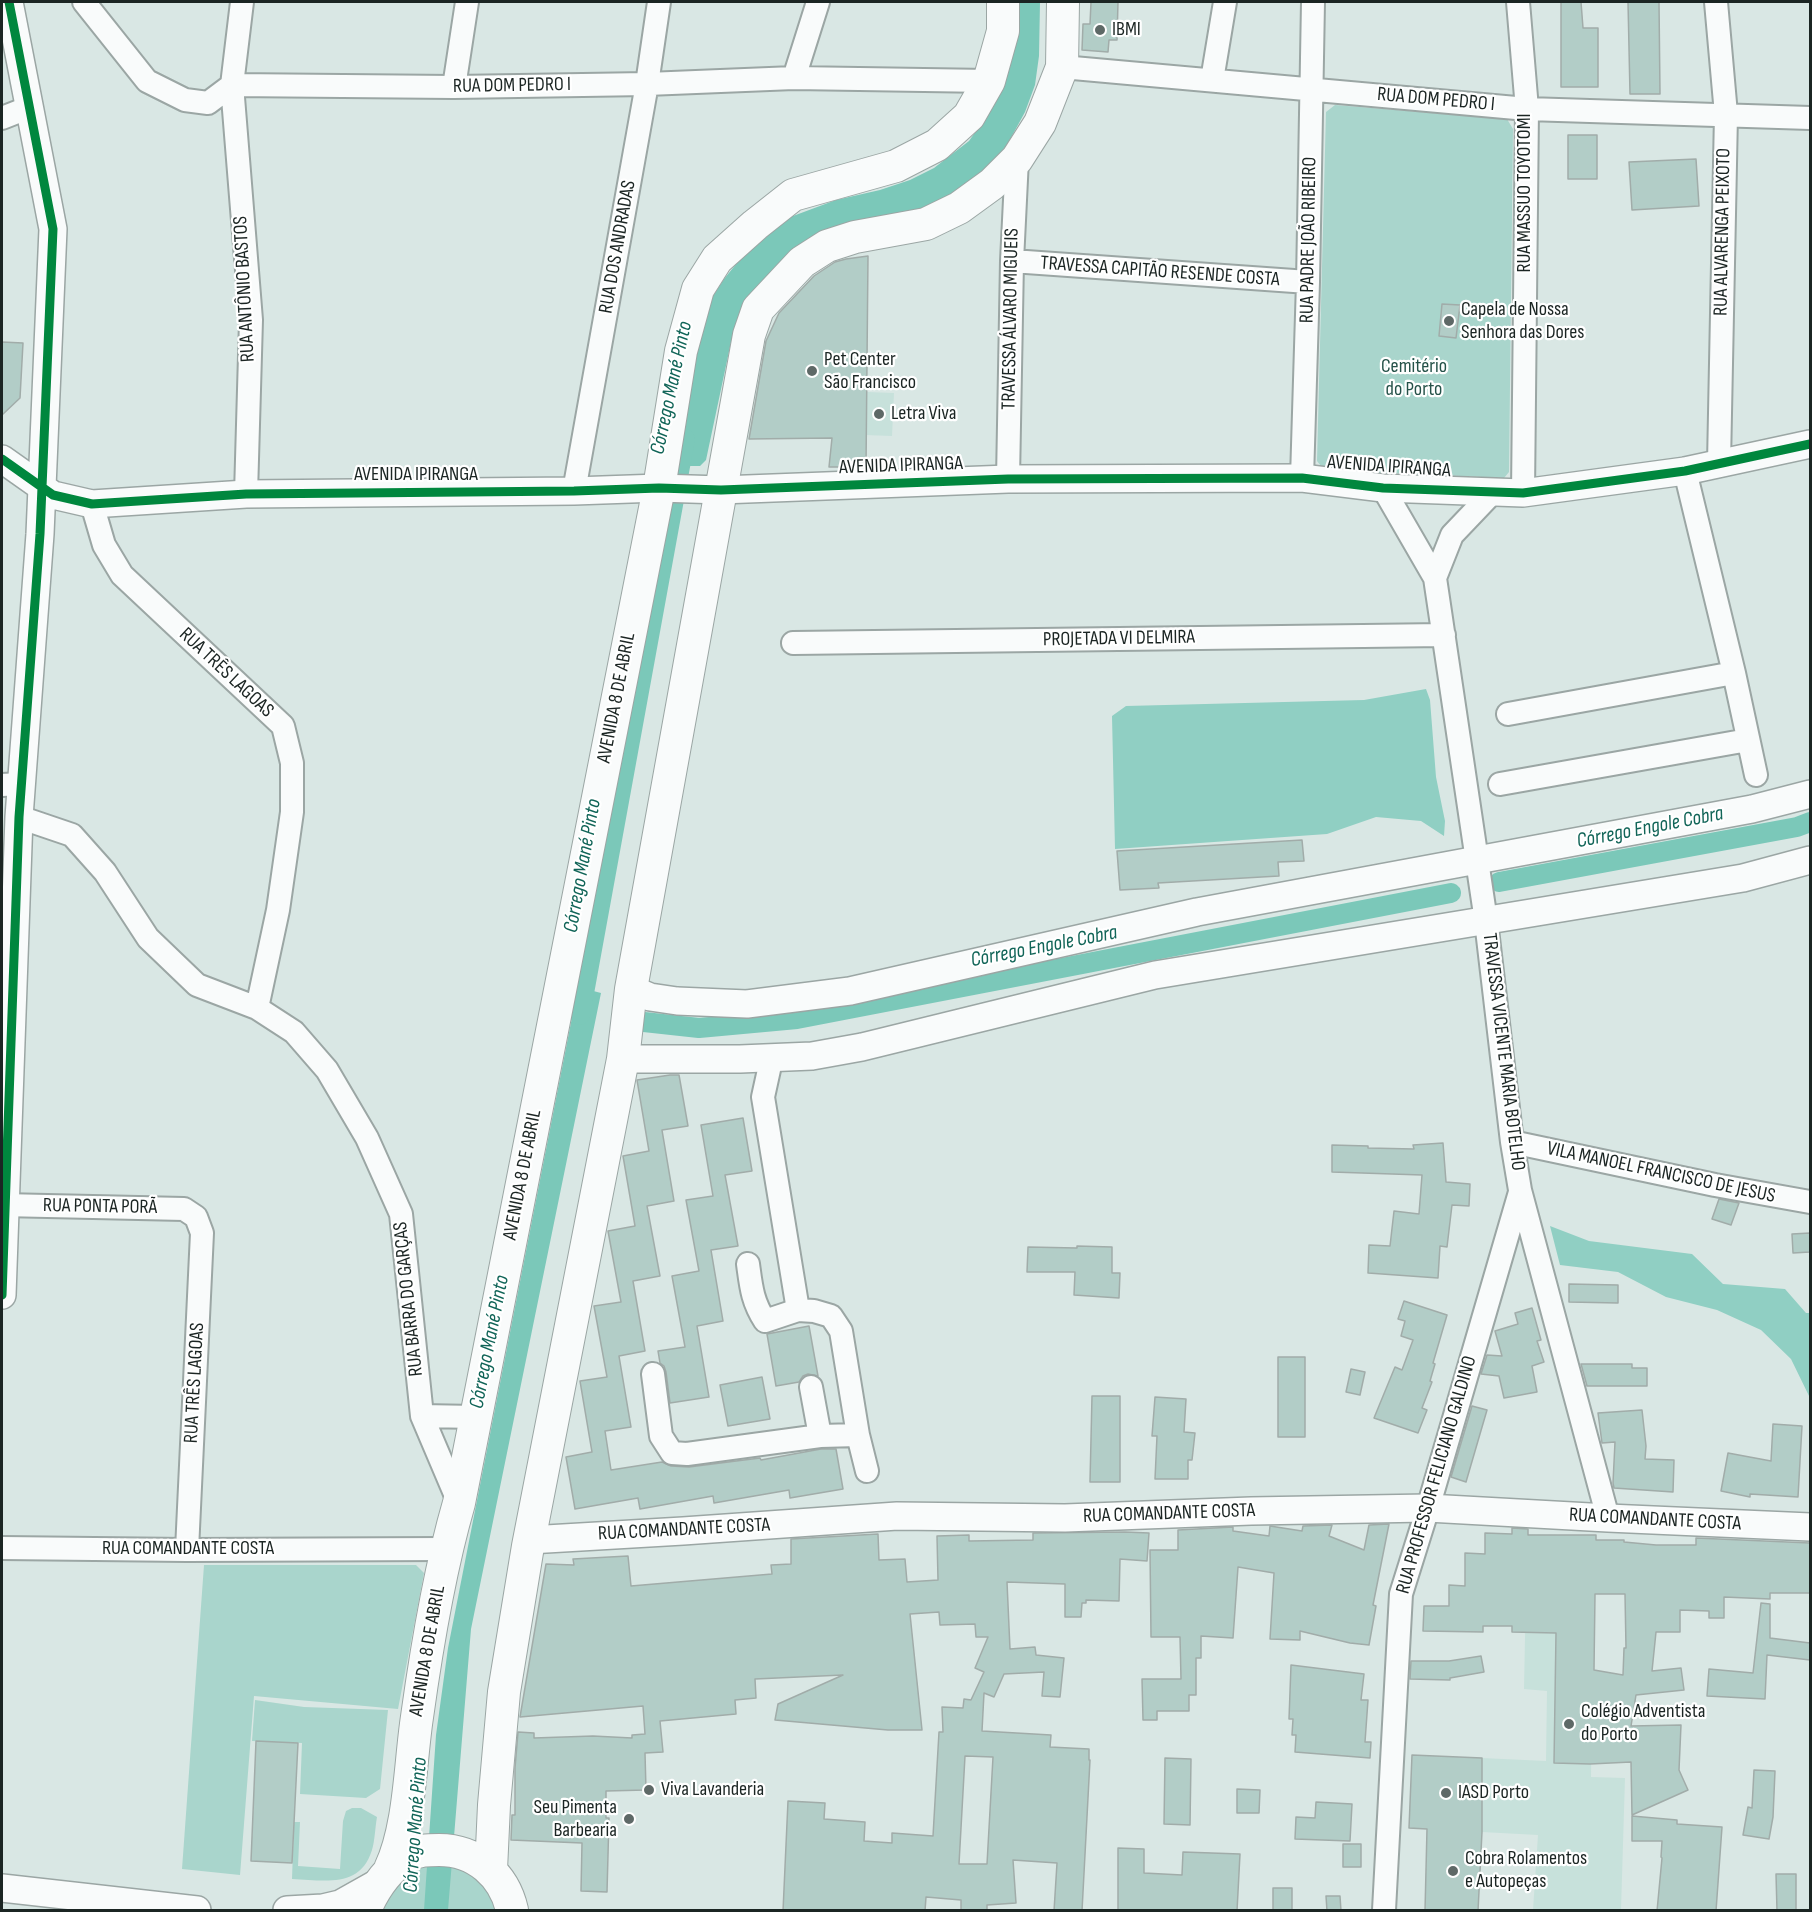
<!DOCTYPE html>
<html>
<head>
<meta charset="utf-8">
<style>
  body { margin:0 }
  #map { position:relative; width:1812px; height:1912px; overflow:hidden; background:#d9e7e4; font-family:"Sofia Sans Condensed",sans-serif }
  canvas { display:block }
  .frame { position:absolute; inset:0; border:3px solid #1b2523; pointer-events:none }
</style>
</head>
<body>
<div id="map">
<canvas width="1812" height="1912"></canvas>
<div class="frame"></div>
</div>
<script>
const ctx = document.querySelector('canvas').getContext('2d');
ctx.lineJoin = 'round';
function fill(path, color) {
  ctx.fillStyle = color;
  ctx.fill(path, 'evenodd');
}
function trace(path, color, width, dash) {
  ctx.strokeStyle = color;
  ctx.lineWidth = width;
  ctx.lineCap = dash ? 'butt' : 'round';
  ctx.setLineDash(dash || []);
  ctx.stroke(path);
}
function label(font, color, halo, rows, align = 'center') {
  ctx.font = font + ' "Sofia Sans Condensed",sans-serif';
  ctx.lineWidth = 4.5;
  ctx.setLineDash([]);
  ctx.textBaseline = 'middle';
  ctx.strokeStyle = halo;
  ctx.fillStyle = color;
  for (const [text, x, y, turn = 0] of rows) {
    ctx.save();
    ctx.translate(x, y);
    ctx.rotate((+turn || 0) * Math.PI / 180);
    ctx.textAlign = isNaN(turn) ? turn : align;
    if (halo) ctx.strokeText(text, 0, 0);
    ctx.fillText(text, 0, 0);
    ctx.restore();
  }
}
fill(new Path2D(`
  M867,392L894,393L892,436L865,435Z
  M1527,1534L1594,1536L1591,1777L1625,1778L1621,1910H1533L1538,1835L1482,1832V1758L1546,1761L1547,1691L1524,1689Z`), '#c7e1db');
fill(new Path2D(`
  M1335,105L1507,119L1513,129L1509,472L1504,478L1324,470L1317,461L1326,112Z
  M204,1565H416L424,1573L398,1709L254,1696L240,1875L182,1869Z
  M255,1700L304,1707L388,1710L380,1789L366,1798L300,1794L302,1743L252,1741Z
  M352,1808H361L377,1817C375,1828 375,1840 372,1850C360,1889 324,1880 292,1879L294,1822H300L298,1866L340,1869L343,1821L346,1811Z
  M425,1859L481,1874L504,1910H369Z`), '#a9d5cc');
fill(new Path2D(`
  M1426,689L1430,700L1436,777L1445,821L1444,836L1421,821L1376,817L1327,834L1115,849L1112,716L1126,706L1364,700Z
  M1550,1226L1589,1241L1692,1254L1723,1284L1785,1289L1806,1313H1810V1405V1398L1791,1359L1761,1330L1717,1310L1666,1297L1618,1272L1560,1265Z`), '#90cfc3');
fill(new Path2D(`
  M1012,2H1040L1039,56L1035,85L1025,112L1007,145L984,172L938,205L778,266L761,282L747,302L737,321L731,342L706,460L700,466H683L677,463L675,456L701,328L713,296L724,279L746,252L785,219L836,200L880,190L910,180L934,168L969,141L986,117Z
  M578,987L601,993L471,1629L448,1910H424L436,1735L448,1648Z`), '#7bc8b9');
trace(new Path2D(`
  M1499,882L1797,827L1810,822
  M580,1015L685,439
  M644,1022L699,1028L797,1019L1451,893`), '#7bc8b9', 20);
const building = new Path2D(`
  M1091,2H1118L1117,40H1109L1108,52L1082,50L1083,24H1090Z
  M1561,2H1581L1583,28H1598V87H1561Z
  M1628,2H1659L1660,94H1630Z
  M1568,135H1597V179H1568Z
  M1696,159L1699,206L1632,210L1629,162Z
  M868,256L866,467H829L832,438L749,439L766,341L779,313L814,276L835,262L846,259Z
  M1442,304L1460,305L1456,338L1439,336Z
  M2,342L23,343L20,398L2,415Z
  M1302,840L1304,861L1278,862L1279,876L1158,883L1159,888L1120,890L1117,851Z
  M670,1075H679L688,1126L662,1130L674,1201L647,1206L660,1276L633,1281L645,1351L619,1356L631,1427L605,1431L611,1470L662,1462L671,1466L689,1467L760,1458L761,1460L821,1449H836L843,1489L790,1498L789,1490L714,1503L713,1496L640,1509L638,1498L575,1509L566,1457L592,1452L580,1381L607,1377L594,1306L621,1302L608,1231L635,1226L623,1156L649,1151L637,1080Z
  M743,1118L752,1171L725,1175L738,1246L711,1250L723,1321L697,1326L709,1397L670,1403L666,1372L664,1366L660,1363L658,1351L685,1347L672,1276L699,1271L686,1200L713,1196L701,1125Z
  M1443,1143L1446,1182L1470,1184L1469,1206L1452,1205L1447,1247L1440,1246L1438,1278L1368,1273L1369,1245L1390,1246L1394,1211L1419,1214L1422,1175L1332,1172V1145L1368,1146V1148L1414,1149L1413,1145Z
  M1719,1199L1739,1203L1731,1225L1712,1219Z
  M1810,1233V1252L1793,1253L1792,1234Z
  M1077,1246L1112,1247V1273H1120L1119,1298L1074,1295L1075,1272H1027L1028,1247L1077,1248Z
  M1569,1284L1618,1285V1303L1569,1302Z
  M1404,1301L1447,1315L1433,1363L1435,1364L1430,1381L1432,1382L1422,1408L1427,1410L1418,1433L1374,1418L1395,1367L1402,1370L1413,1340L1401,1336L1405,1321L1398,1319Z
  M1532,1308L1541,1340L1537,1341L1544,1362L1532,1366L1537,1392L1504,1398L1499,1376L1481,1374L1487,1355L1502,1356L1495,1331L1518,1324L1515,1313Z
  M809,1326L818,1376L808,1374L803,1376L799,1382L776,1386L767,1334Z
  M1278,1357H1305V1437H1278Z
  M1581,1364H1632V1368H1647V1386H1587Z
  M1351,1369L1365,1372L1360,1395L1346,1392Z
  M762,1377L770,1419L728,1426L720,1385Z
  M1092,1396H1120V1482H1090Z
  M1155,1397L1186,1399L1184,1432L1195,1433L1192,1460H1188V1479H1155L1157,1436H1152Z
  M1472,1406L1487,1410L1466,1482L1451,1477Z
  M1642,1410L1646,1446L1645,1459L1674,1460L1673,1492L1614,1488L1613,1483L1615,1442L1602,1443L1598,1413Z
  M1773,1424L1802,1426L1798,1497L1750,1494V1497L1721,1491L1728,1453L1771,1461Z
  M1389,1524L1373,1605L1376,1606L1369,1645L1350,1643L1300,1631V1640L1270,1639L1274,1573L1238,1567L1233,1638L1201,1636V1658H1196V1695H1189V1711H1157V1720H1143L1142,1679H1181L1180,1637H1151L1150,1550H1178V1530L1233,1527V1531L1269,1536L1270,1526L1302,1531L1303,1526L1332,1525L1329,1536L1364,1550L1369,1525Z
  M1512,1528L1528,1529V1535H1596V1540H1624V1542L1656,1545H1696V1538L1810,1543V1593H1770V1599L1724,1597V1618H1709V1611L1680,1610V1632H1656L1652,1671L1681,1668L1684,1690L1636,1695L1631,1726L1681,1725L1679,1770L1688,1790L1632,1815L1631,1762L1590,1764L1554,1763L1556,1633L1512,1632V1626H1483V1632L1423,1631L1424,1606H1449V1585L1465,1586V1553L1485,1554V1533L1512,1534ZM1595,1594H1625L1626,1648H1624L1623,1675L1594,1670Z
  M1125,1532L1149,1533L1147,1561L1120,1559L1119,1601L1086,1600V1603H1082L1081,1617H1065V1584L1007,1582L1010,1649L1035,1647L1036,1655L1064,1658L1060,1697L1042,1696L1044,1672L1004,1674L994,1697L984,1693L982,1731L1051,1735L1050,1747L1089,1749V1760H1090L1082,1911H1054L1057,1863L1013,1860L1016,1903L987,1905V1910H961V1900L926,1897L925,1911H783L788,1801L825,1803L824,1819L865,1822L864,1841L892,1843V1833L933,1836L939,1732H943L942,1707L963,1708L964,1699L971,1700L984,1672L975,1668L988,1637H976L975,1624L940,1625L939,1612L910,1614L922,1730H888L775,1720L778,1704L843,1675L755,1679L756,1698L735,1700L736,1714L660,1721L663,1752L645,1753L646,1790L606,1791V1818H609L607,1892L581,1891L582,1843L511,1840L512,1815H515V1768L518,1732L534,1733V1738L593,1736L632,1738V1735L645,1734L643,1706L520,1717L546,1564L574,1565L573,1559L628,1556L631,1586L772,1574L771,1565L791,1564V1539L878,1534L879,1560L905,1559L907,1582L938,1580L937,1536L969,1535V1541L1033,1540V1533ZM965,1756L993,1757L987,1864H959Z
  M1761,1603L1770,1604V1638L1810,1643V1660L1767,1655L1765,1699L1707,1696L1709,1669L1753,1673Z
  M1481,1656L1484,1672L1450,1678V1680L1410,1679L1411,1661H1449Z
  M1291,1665L1364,1674L1361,1700H1368L1365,1742H1371L1370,1758L1295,1752L1296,1735H1292L1293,1719H1289Z
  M256,1741L298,1743L292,1863L251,1861Z
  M1412,1755L1482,1758V1832L1478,1911H1425L1427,1829L1409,1828Z
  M1165,1758L1191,1759L1190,1825L1164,1824Z
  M1754,1770L1775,1771L1773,1817L1769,1839L1743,1835L1748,1807L1752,1808Z
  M1237,1789L1260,1790L1259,1813H1237Z
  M1316,1802L1352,1804L1350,1841L1295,1839L1296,1817L1315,1818Z
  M1632,1816L1677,1820V1824L1722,1827L1716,1911H1657L1662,1858L1661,1857L1662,1841H1632Z
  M1343,1844H1361V1867H1343Z
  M1118,1848L1144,1849V1873L1182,1875L1183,1852L1240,1854L1237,1911H1118Z
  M1776,1874H1796V1911H1777Z
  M1273,1888H1292V1911H1273Z
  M1326,1896H1340L1341,1911H1327Z`);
fill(building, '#b2cdc7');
trace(building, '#a1aca9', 1.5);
const minor = new Path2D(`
  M84,2L147,81L185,100L208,103L232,85L454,87L647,84L794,78L989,81
  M242,2L232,85L251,320L246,494
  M1518,2L1527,109L1523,493
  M1716,2L1726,114L1719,463
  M1062,67L1527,109L1810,118
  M794,78L818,2
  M1212,80L1225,2
  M454,87L467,2
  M2,118L30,107
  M1012,261L1308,282
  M1685,471L1734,673L1756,775
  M1302,478L1308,282L1313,2
  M1008,479L1012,261L1017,159
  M1383,488L1435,578L1486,921L1512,1142L1520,1190L1608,1518
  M574,491L647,84L659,2
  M92,504L104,545L122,575L283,726L292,763V812L278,910L257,1008
  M1435,578L1452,535L1493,492
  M793,643L1444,635
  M1508,714L1734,673
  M1500,784L1748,740
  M2,785L21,784
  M19,817L72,835L105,872L148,938L197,985L257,1008L294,1032L327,1070L367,1138L401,1214L422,1416L459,1503
  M772,1056L763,1097L798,1310
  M1512,1142L1715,1185L1810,1202
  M2,1205L184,1209L196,1217L202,1233L187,1550
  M748,1264C751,1286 752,1301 765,1321L798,1310L814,1311L831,1316L841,1331L858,1435L867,1471
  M653,1374L661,1436L672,1453L687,1454L820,1436L858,1435
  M811,1387L820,1436
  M422,1416L476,1417
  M2,1548L187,1550L446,1549
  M1384,1910L1401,1594L1428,1508L1520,1192`);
const tertiary = new Path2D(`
  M2,459L53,495L92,504L246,494L574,491L659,488L721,490L1008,479L1302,478L1383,488L1523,493L1685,471L1810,444
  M631,989L650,997L677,1001L747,1004L850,991L1197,912L1752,809L1810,794
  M623,1059H740L812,1056L862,1047L1155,975L1743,878L1810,860
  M2,1295L19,817L40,534L53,229L9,2
  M529,1540L683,1531L897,1516L1065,1518L1251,1511L1428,1508L1608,1518L1810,1527
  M2,1888L197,1910
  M287,1910L323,1908L340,1904L381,1881`);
const secondary = new Path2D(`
  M390,1869C410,1827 410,1763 417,1717C427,1645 439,1572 459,1503L659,488L681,351L698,289L717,259L755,225L793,195L896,166L937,145L969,116L989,81L1003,31V2
  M491,1870L494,1805L504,1692L528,1546L623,1059L631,989L749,335L758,309L802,262L827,246L855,237L926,224L959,208L992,184L1017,159L1040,123L1062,67L1063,2
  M365,1910C374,1889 387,1869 408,1856C418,1850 428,1850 439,1850C476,1850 504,1875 512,1910`);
trace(minor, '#9ba6a4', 26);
trace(tertiary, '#9ba6a4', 30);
trace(secondary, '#9ba6a4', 34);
trace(minor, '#f9fbfb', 22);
trace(tertiary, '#f9fbfb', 27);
trace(secondary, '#f9fbfb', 32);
trace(new Path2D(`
  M2,459L53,495L92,504L246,494L574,491L659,488L721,490L1008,479L1302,478L1383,488L1523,493L1685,471L1810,444
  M2,1295L19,817L40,534L53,229L9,2`), '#00873e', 9);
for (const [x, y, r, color] of [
  [1100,30,6,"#5e6967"],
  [1449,321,6,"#5e6967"],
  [812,371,6,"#5e6967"],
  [879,414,6,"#5e6967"],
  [1569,1724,6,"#5e6967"],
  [649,1790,6,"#5e6967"],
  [1446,1793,6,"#5e6967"],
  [629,1819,6,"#5e6967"],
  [1453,1871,6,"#5e6967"]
]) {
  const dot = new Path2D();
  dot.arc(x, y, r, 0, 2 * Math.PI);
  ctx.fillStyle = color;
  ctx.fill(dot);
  trace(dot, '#fff', 2);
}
label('20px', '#1b2523', '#fff', [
  ["IBMI",1112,30],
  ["Capela de Nossa",1461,310],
  ["Senhora das Dores",1461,333],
  ["Pet Center",824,360],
  ["São Francisco",824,383],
  ["Letra Viva",891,414],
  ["Colégio Adventista",1581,1712],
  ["do Porto",1581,1735],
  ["Viva Lavanderia",661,1790],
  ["IASD Porto",1458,1793],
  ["Seu Pimenta",617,1808,"right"],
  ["Barbearia",617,1831,"right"],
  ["Cobra Rolamentos",1465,1859],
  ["e Autopeças",1465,1882]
], 'left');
label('20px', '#1b2523', '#fff', [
  ["RUA DOM PEDRO I",512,86,-1],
  ["RUA DOM PEDRO I",1436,100,5],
  ["RUA MASSUO TOYOTOMI",1525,193,-90],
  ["RUA ALVARENGA PEIXOTO",1723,232,-89],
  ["RUA PADRE JOÃO RIBEIRO",1309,240,-89],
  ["RUA DOS ANDRADAS",618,247,-80],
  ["TRAVESSA CAPITÃO RESENDE COSTA",1160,272,4],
  ["RUA ANTÔNIO BASTOS",245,289,-93],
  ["TRAVESSA ÁLVARO MIGUEIS",1011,319,-89],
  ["AVENIDA IPIRANGA",901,466,-2],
  ["AVENIDA IPIRANGA",1389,467,4],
  ["AVENIDA IPIRANGA",416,475],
  ["PROJETADA VI DELMIRA",1119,639,-1],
  ["RUA TRÊS LAGOAS",226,673,43],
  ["AVENIDA 8 DE ABRIL",617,698,-79],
  ["TRAVESSA VICENTE MARIA BOTELHO",1503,1052,83],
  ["VILA MANOEL FRANCISCO DE JESUS",1661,1173,12],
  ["AVENIDA 8 DE ABRIL",523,1175,-79],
  ["RUA PONTA PORÃ",100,1207,1],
  ["RUA BARRA DO GARÇAS",409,1299,-96],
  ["RUA TRÊS LAGOAS",195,1383,-87],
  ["RUA PROFESSOR FELICIANO GALDINO",1437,1475,-74],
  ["RUA COMANDANTE COSTA",1169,1514,-2],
  ["RUA COMANDANTE COSTA",1655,1520,3],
  ["RUA COMANDANTE COSTA",684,1530,-3],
  ["RUA COMANDANTE COSTA",188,1549],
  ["AVENIDA 8 DE ABRIL",428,1651,-80]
]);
label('20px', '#255249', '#fff', [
  ["Cemitério",1414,367],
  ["do Porto",1414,390]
]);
label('italic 21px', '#116558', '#fff', [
  ["Córrego Mané Pinto",672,388,-78],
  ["Córrego Engole Cobra",1650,828,-11],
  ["Córrego Mané Pinto",583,866,-80],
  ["Córrego Engole Cobra",1044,947,-11],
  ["Córrego Mané Pinto",490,1342,-79],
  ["Córrego Mané Pinto",416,1825,-86]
]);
</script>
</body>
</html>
